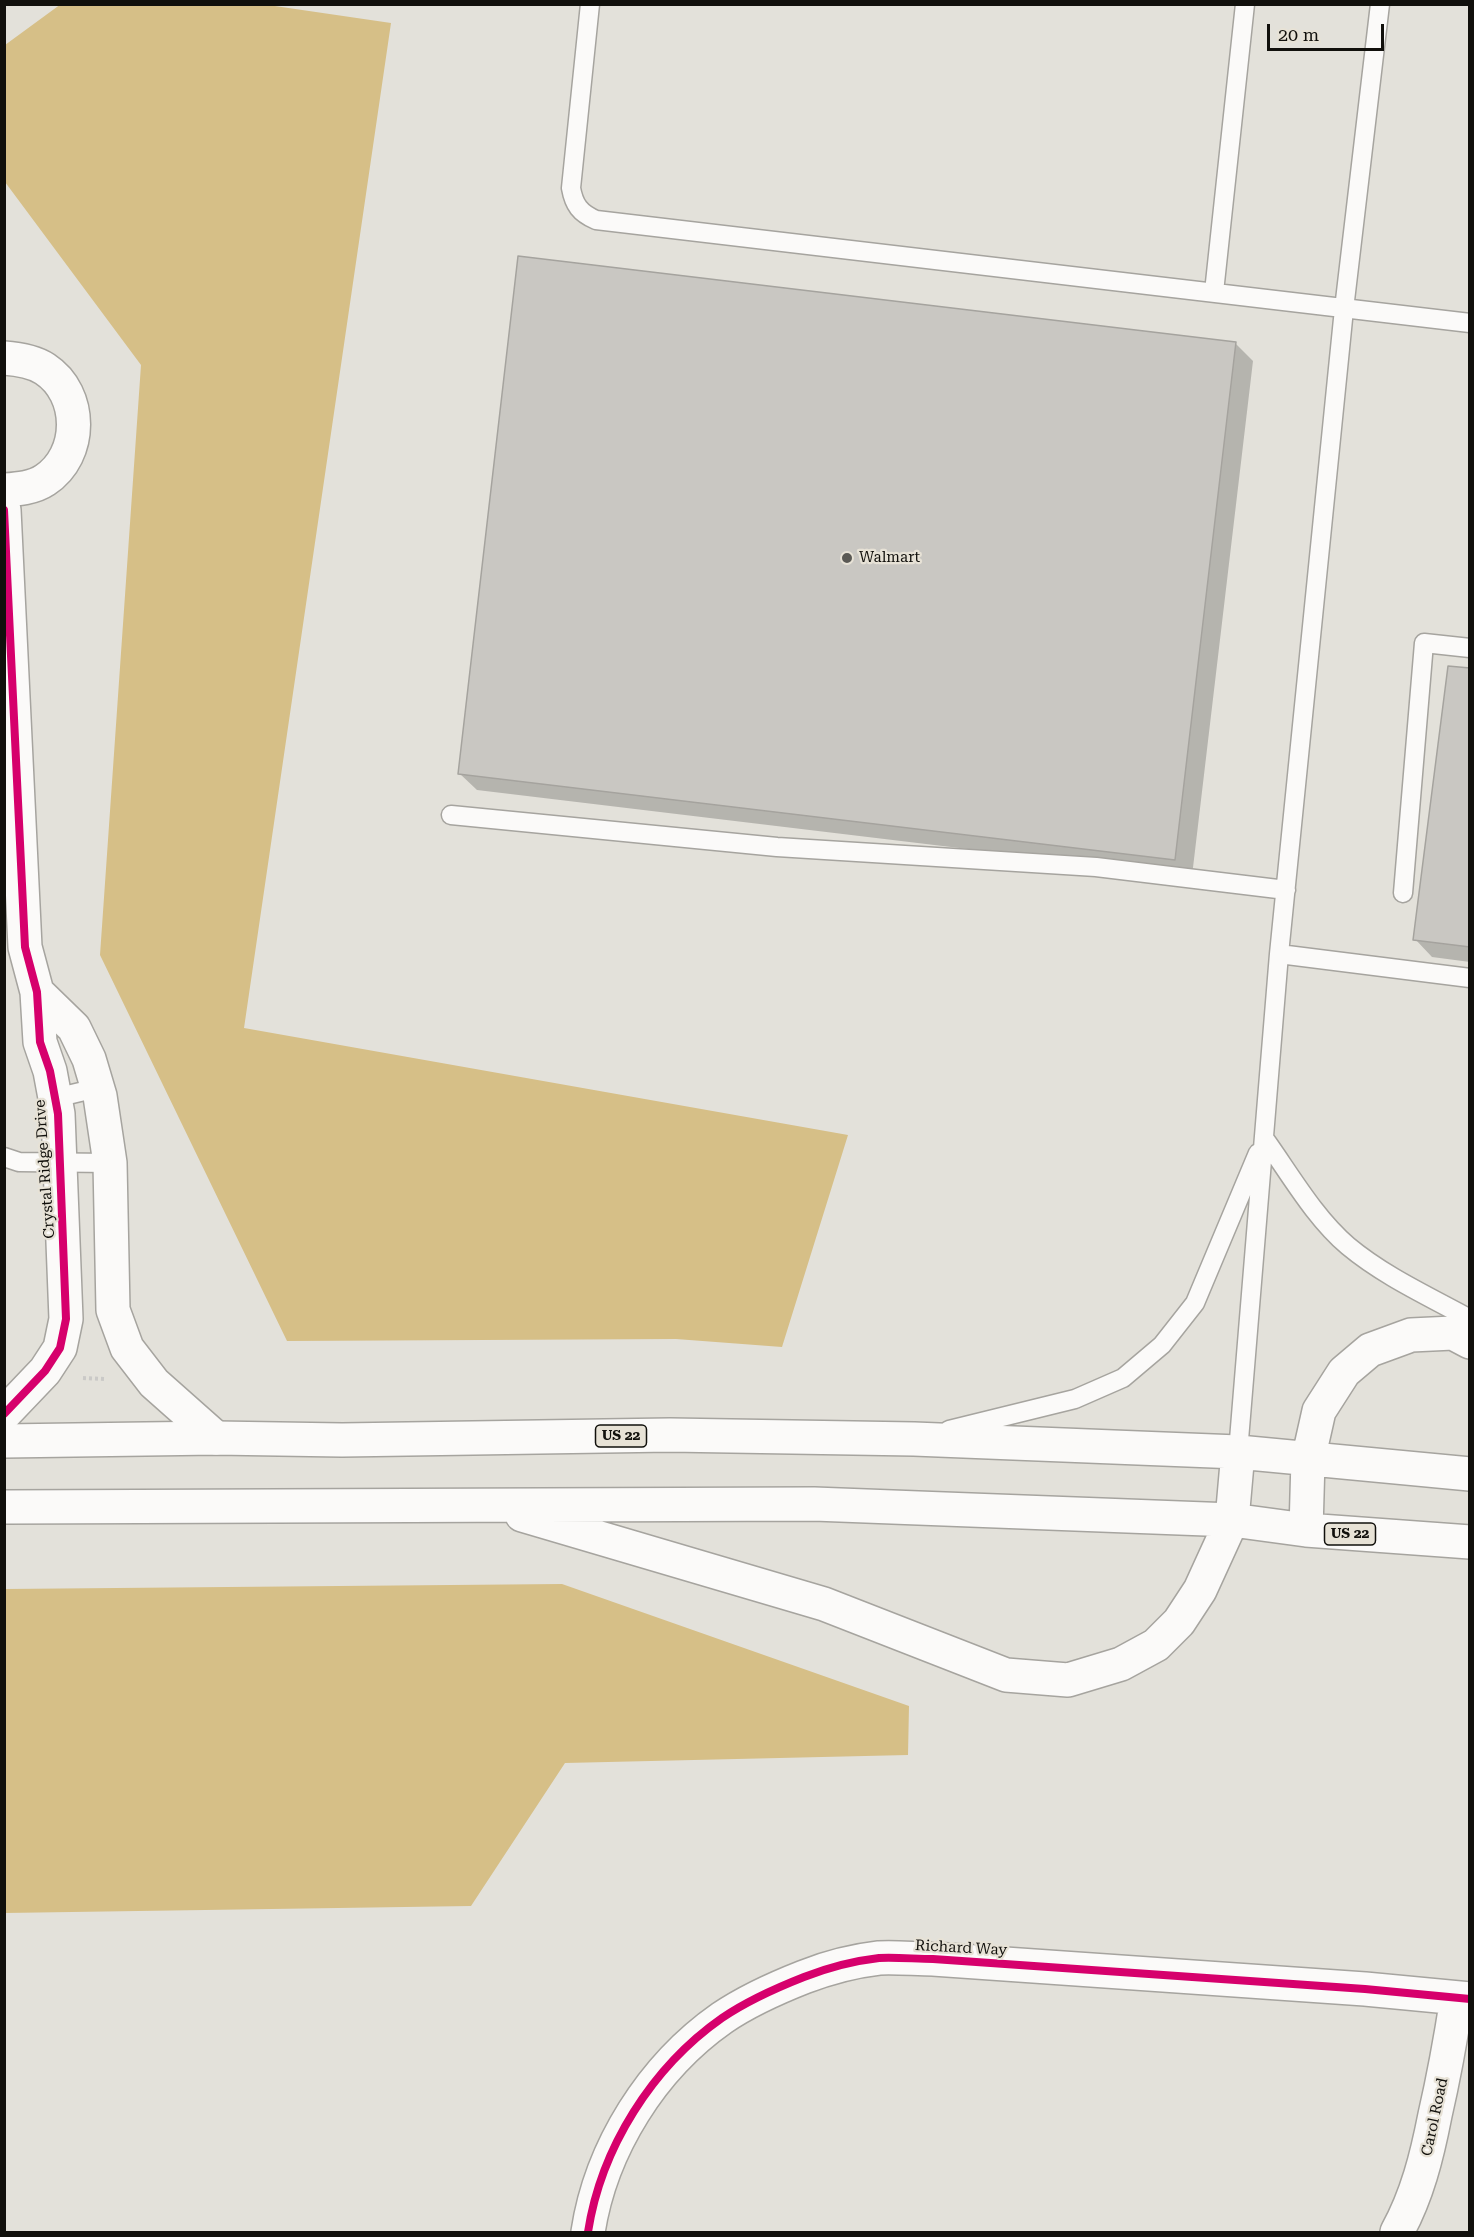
<!DOCTYPE html>
<html>
<head>
<meta charset="utf-8">
<style>
  body { margin:0 }
  #map { position:relative; width:1474px; height:2237px; overflow:hidden; background:#e3e1da; font-family:"Roboto Serif",serif }
  canvas { display:block }
  .frame { position:absolute; inset:0; border:6px solid #11100c; pointer-events:none }
  .scale { position:absolute; left:1267px; top:24px; width:117px; height:27px; box-sizing:border-box; border:3px solid #11100c; border-top:0; padding-left:8px; font-size:18px; line-height:21px; white-space:nowrap; color:#11100c; -webkit-text-stroke:4px #e7e2d6; paint-order:stroke }
</style>
</head>
<body>
<div id="map">
<canvas width="1474" height="2237"></canvas>
<div class="frame"></div>
<div class="scale">20 m</div>
</div>
<script>
const ctx = document.querySelector('canvas').getContext('2d');
ctx.lineJoin = 'round';
function fill(path, color) {
  ctx.fillStyle = color;
  ctx.fill(path, 'evenodd');
}
function trace(path, color, width, dash) {
  ctx.strokeStyle = color;
  ctx.lineWidth = width;
  ctx.lineCap = dash ? 'butt' : 'round';
  ctx.setLineDash(dash || []);
  ctx.stroke(path);
}
function label(font, color, halo, rows, align = 'center') {
  ctx.font = font + ' "Roboto Serif",serif';
  ctx.lineWidth = 4.5;
  ctx.setLineDash([]);
  ctx.textBaseline = 'middle';
  ctx.strokeStyle = halo;
  ctx.fillStyle = color;
  for (const [text, x, y, turn = 0] of rows) {
    ctx.save();
    ctx.translate(x, y);
    ctx.rotate((+turn || 0) * Math.PI / 180);
    ctx.textAlign = isNaN(turn) ? turn : align;
    if (halo) ctx.strokeText(text, 0, 0);
    ctx.fillText(text, 0, 0);
    ctx.restore();
  }
}
fill(new Path2D(`
  M61,4L268,5L391,23L244,1028L848,1135L782,1347L676,1339L287,1341L100,955L141,365L5,182V45Z
  M562,1584L909,1706L908,1755L565,1763L471,1906L5,1913V1589Z`), '#d6bf87');
fill(new Path2D(`
  M1235,343L1253,361L1192,876L477,790L459,773Z
  M1470,670V962L1432,957L1415,939Z
  M4,1022L5,1023L6,1144H4Z`), '#0003');
const building = new Path2D(`
  M518,256L1236,342L1175,860L458,774Z
  M1448,666L1470,668V947L1413,940Z`);
fill(building, '#c9c7c2');
trace(building, '#a5a39e', 1.5);
const service = new Path2D(`
  M590,4L571,188C574,205 580,213 596,220L1470,323
  M1214,292L1245,4
  M451,815L777,847L1096,867L1286,890
  M1403,893L1424,643L1470,648
  M1279,954L1470,978
  M55,1098L97,1088
  M1264,1138C1290,1174 1314,1217 1348,1246C1384,1276 1428,1296 1470,1319
  M4,1157L19,1162L110,1163
  M949,1430L1075,1399L1123,1378L1162,1345L1195,1303L1258,1153
  M1238,1452L1279,954L1344,309L1380,4`);
const minor = new Path2D(`
  M4,358C18,359 33,361 45,369C83,394 83,455 45,480C33,488 18,489 4,490
  M4,510L25,947L37,992L40,1042L50,1071L58,1114L66,1319L60,1348L45,1371L4,1414
  M37,992L74,1028L89,1059L100,1096L110,1163L113,1310L127,1348L154,1383L216,1438
  M588,2232C601,2148 652,2067 722,2018C747,2001 776,1988 804,1977C827,1968 853,1961 879,1958C896,1957 916,1959 933,1959L1365,1989L1470,1999
  M1397,2232C1417,2196 1427,2156 1435,2115C1444,2076 1451,2037 1457,1998`);
const trunk = new Path2D(`
  M4,1441L216,1438L342,1440L670,1435L914,1439L1238,1452L1470,1474
  M4,1507L814,1504L1232,1520L1306,1530L1470,1542
  M522,1515L824,1604L1006,1675L1068,1680L1121,1664L1156,1645L1179,1622L1200,1590L1232,1520L1238,1452
  M1306,1530L1308,1460L1319,1411L1344,1372L1370,1350L1411,1335L1453,1333L1470,1342`);
trace(service, '#a6a49f', 21);
trace(minor, '#a6a49f', 36);
trace(trunk, '#a6a49f', 36);
trace(new Path2D(`
  M83,1378L105,1379`), '#cac9c7', 4, [3, 3]);
trace(service, '#fbfaf9', 18);
trace(minor, '#fbfaf9', 33);
trace(trunk, '#fbfaf9', 33);
trace(new Path2D(`
  M4,510L25,947L37,992L40,1042L50,1071L58,1114L66,1319L60,1348L45,1371L4,1414
  M588,2232C601,2148 652,2067 722,2018C747,2001 776,1988 804,1977C827,1968 853,1961 879,1958C896,1957 916,1959 933,1959L1365,1989L1470,1999`), '#d6006c', 8);
for (const [x, y, r, color] of [
  [847,558,6,"#5a5954"]
]) {
  const dot = new Path2D();
  dot.arc(x, y, r, 0, 2 * Math.PI);
  ctx.fillStyle = color;
  ctx.fill(dot);
  trace(dot, '#e7e2d6', 2);
}
for (const [x, y, w] of [
  [621,1436,51],
  [1350,1534,51]
]) {
  const box = new Path2D();
  box.roundRect(x - w / 2, y - 11, w, 22, 4.5);
  ctx.fillStyle = '#e7e2d6';
  ctx.fill(box);
  trace(box, '#11100c', 1.5);
}
label('bold 14px', '#11100c', null, [
  ["US 22",621,1436],
  ["US 22",1350,1534]
]);
label('15px', '#11100c', '#e7e2d6', [
  ["Walmart",859,558]
], 'left');
label('15px', '#11100c', '#e7e2d6', [
  ["Crystal Ridge Drive",45,1169,-94],
  ["Richard Way",961,1948,3],
  ["Carol Road",1435,2117,-78]
]);
</script>
</body>
</html>
